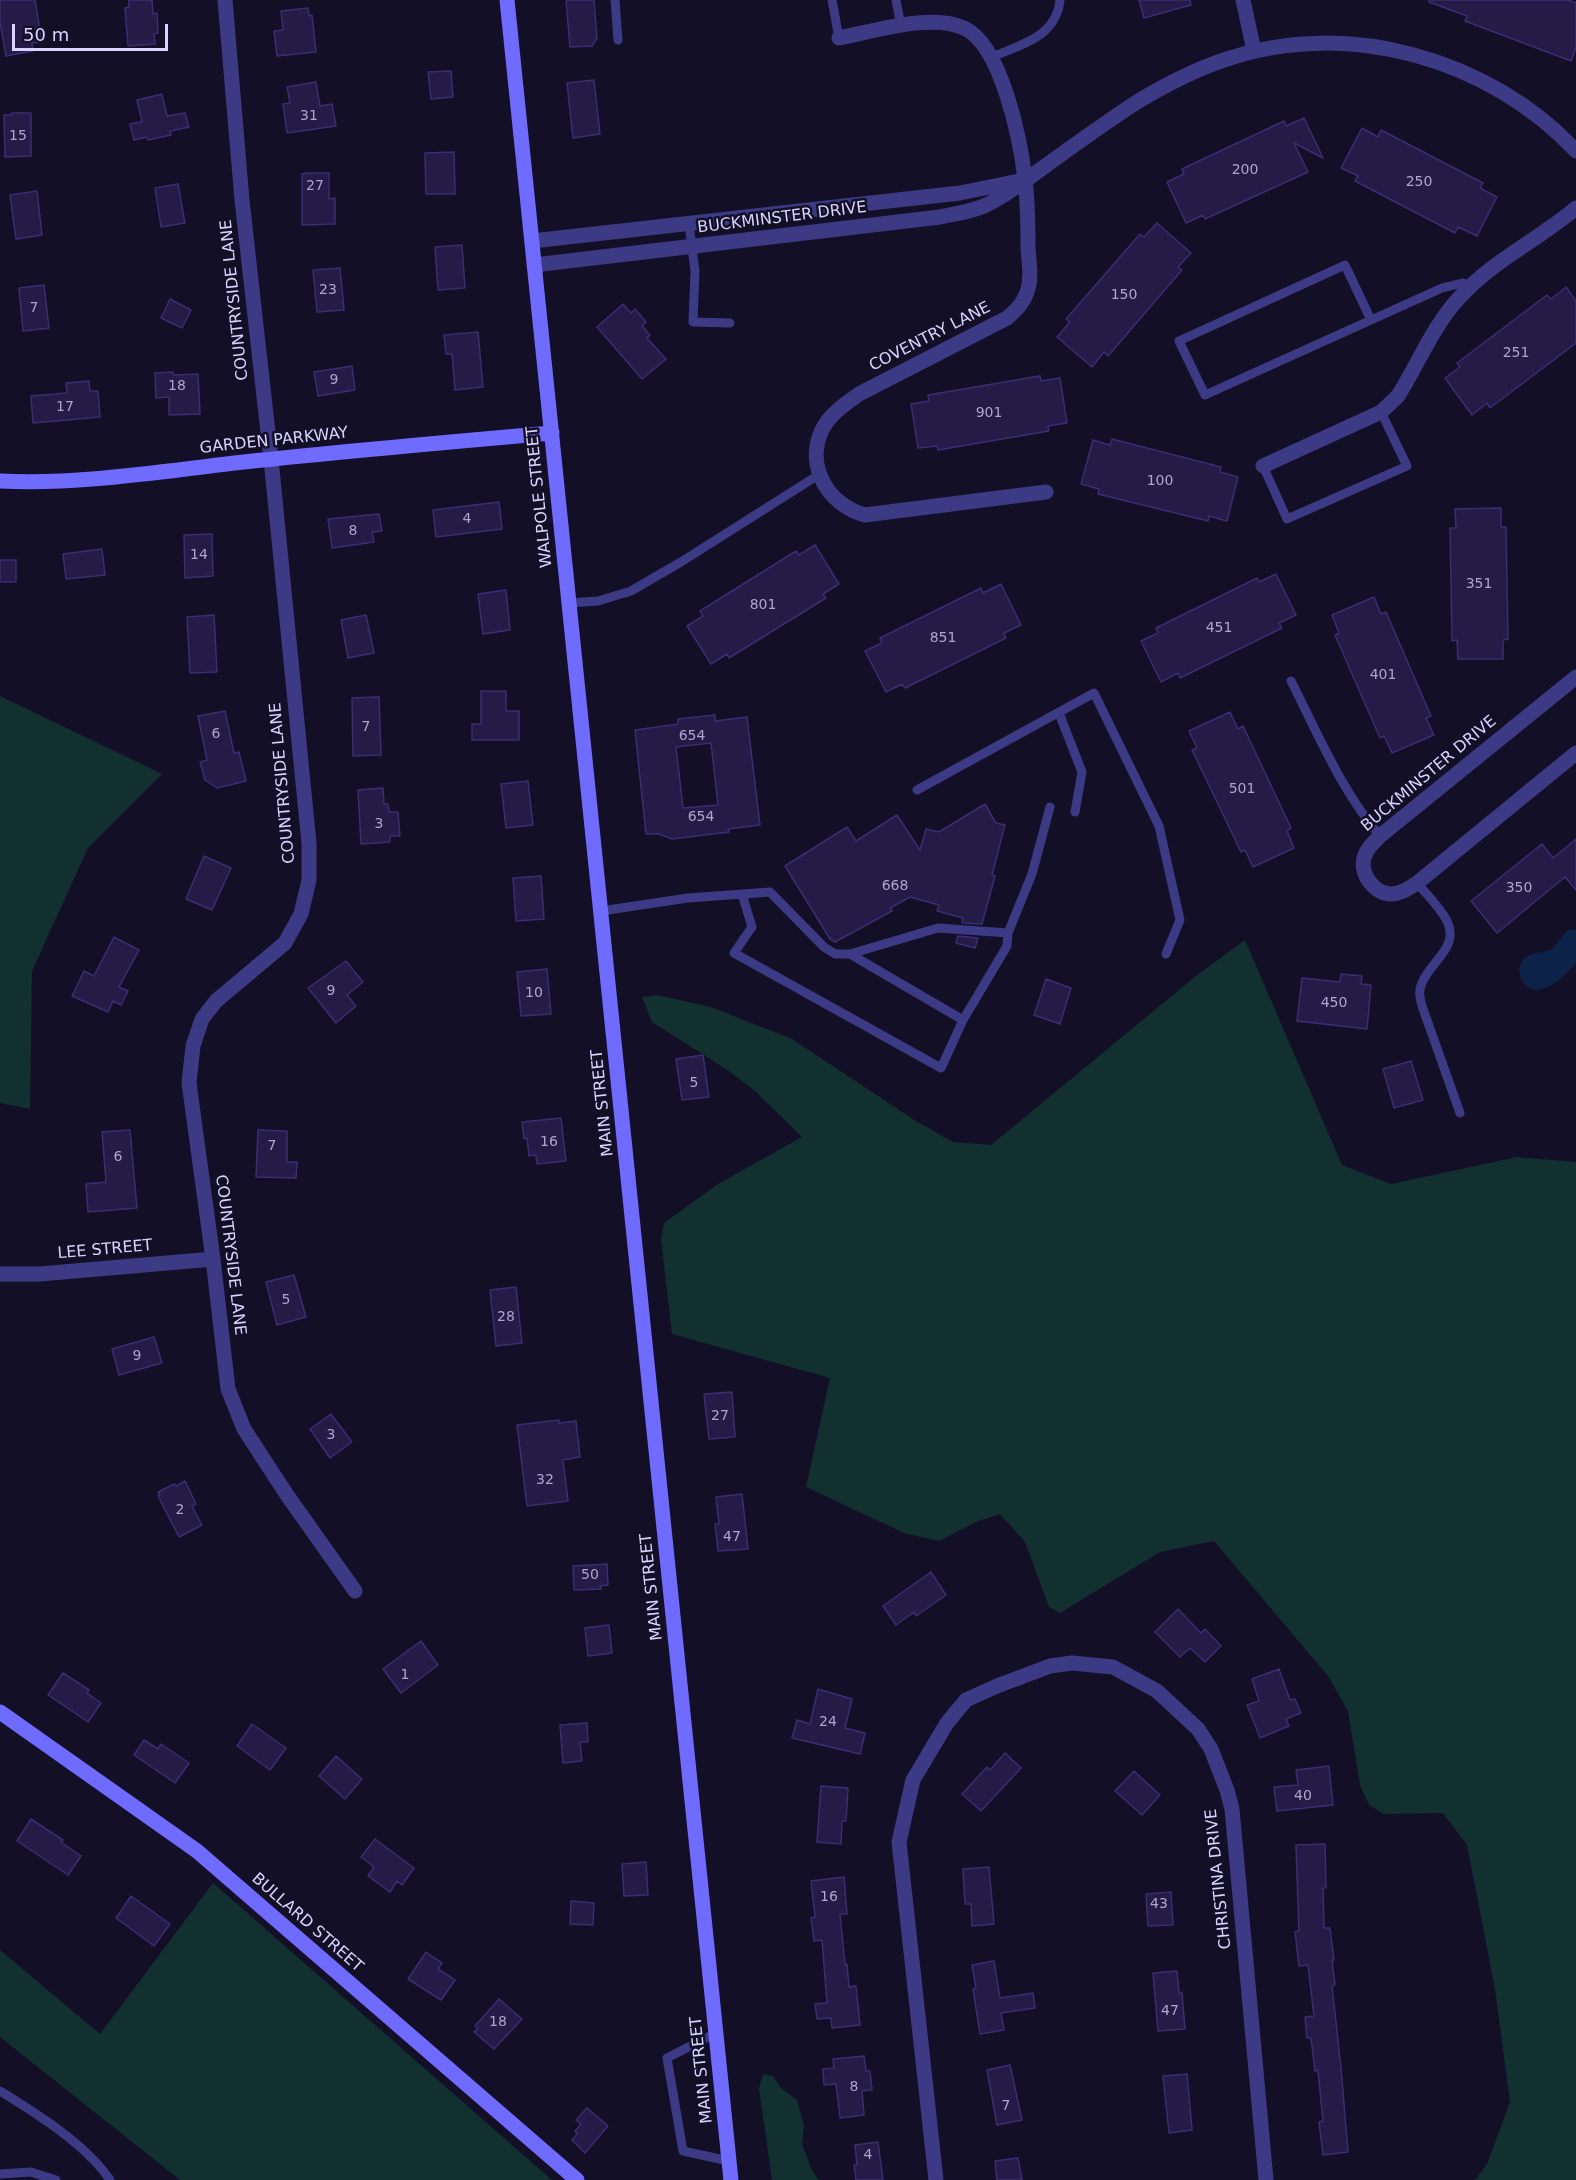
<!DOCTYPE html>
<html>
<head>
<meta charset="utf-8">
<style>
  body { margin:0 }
  #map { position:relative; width:1576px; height:2180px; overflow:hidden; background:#130f26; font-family:"DejaVu Sans",sans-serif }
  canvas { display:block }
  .scale { position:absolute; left:12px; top:24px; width:156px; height:27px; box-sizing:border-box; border:3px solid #d9d4ff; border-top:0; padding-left:8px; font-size:18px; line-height:21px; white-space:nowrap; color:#d9d4ff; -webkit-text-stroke:4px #130f26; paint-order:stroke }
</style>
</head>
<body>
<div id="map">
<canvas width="1576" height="2180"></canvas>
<div class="scale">50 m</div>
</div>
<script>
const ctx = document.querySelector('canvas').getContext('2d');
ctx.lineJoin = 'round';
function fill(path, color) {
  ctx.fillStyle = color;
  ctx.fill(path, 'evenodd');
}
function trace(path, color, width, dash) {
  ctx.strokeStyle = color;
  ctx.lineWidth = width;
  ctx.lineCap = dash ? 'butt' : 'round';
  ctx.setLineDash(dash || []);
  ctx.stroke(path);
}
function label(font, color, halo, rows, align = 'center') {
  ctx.font = font + ' "DejaVu Sans",sans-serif';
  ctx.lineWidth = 5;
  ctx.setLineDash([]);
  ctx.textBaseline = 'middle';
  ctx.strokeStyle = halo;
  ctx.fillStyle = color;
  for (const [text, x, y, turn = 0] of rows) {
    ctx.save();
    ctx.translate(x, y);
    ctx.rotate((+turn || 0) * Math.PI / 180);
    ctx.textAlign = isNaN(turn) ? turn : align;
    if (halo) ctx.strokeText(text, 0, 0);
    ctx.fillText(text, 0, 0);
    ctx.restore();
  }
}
fill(new Path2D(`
  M0,696L162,774L88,848L32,971L30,1109L0,1103Z
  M1245,940L1342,1165L1391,1184L1517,1157L1576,1162V2180H1475L1487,2164L1510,2102L1495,1989L1467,1845L1443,1813L1384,1814L1369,1805L1360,1785L1348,1711L1328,1676L1214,1541L1160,1552L1060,1613L1049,1607L1025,1542L1000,1514L976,1522L939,1541L904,1533L806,1487L830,1378L672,1334L661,1239L664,1223L718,1184L802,1137L755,1091L729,1071L652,1022L642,997L657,995L711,1007L792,1039L916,1121L953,1142L991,1145L1196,976Z
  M213,1883L552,2180H180L0,2037V1950L100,2034Z
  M763,2074L773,2076L781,2088L797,2100L804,2125L802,2144L812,2170L819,2180H772L759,2088Z`), '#12302f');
fill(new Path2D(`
  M1570,929L1576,930V963C1567,973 1556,985 1542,989C1525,994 1512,971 1524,959C1531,951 1542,954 1551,949C1560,944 1560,934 1570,929Z`), '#0c2248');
const building = new Path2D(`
  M0,0H35L42,42L32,43L33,51L6,56L0,22Z
  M129,0H152L153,14L157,13L158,33L154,34L155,44L128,46L125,8L129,7Z
  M566,0H594L597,38L592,46L570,47Z
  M1139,0H1190L1191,5L1144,18Z
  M1429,0H1568L1576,3V48L1571,61L1465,21L1467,16L1429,2Z
  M308,8L309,16L312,15L316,52L277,56L274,31L283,30L281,11Z
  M451,71L453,97L431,99L428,72Z
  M594,80L600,134L573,138L567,83Z
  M316,82L320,106L332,104L336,126L287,133L283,104L290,103L287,87Z
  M162,94L167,116L185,113L189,127L170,131L171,135L148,140L147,137L134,140L130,124L142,122L137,100Z
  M12,113H31V156L5,157L4,115H12Z
  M1304,118L1323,158L1294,143L1308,172L1205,219L1203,215L1186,223L1167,182L1184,174L1182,169L1284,121L1286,126Z
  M1362,128L1378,137L1381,130L1483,183L1480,188L1497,197L1477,236L1458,227L1455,233L1355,181L1358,176L1341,168Z
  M454,152L455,194H426L425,153Z
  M305,173H329V199L335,198V224L302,225V174Z
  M178,184L185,223L161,227L155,188Z
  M37,191L42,235L16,239L10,195Z
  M1157,223L1191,253L1178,267L1182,270L1108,356L1104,352L1092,367L1057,337L1070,322L1066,319L1140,234L1144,237Z
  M462,245L465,288L438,290L435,247Z
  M340,268L344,310L317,312L313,270Z
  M44,285L49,328L23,331L19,288Z
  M1566,287L1576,301V343L1490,408L1487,403L1472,415L1445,378L1460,367L1457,363L1547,295L1551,299Z
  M170,299L191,310L182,328L161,318Z
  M623,304L631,313L635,309L646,322L642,326L650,335L647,338L666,359L642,379L597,327Z
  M478,332L483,387L455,390L452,354H446L444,335Z
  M352,366L355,390L318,396L314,372Z
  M173,372L174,375L198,374L200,414L169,415V397L156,398L155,373Z
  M1040,376L1041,381L1060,378L1067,423L1048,426L1049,431L938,450L937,446L918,448L911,404L929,401L928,395Z
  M89,381L90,391H98L100,417L33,423L31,396L67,393L66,383Z
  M1112,439L1221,467L1220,472L1238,477L1227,521L1209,516L1208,521L1098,494L1099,489L1081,484L1093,440L1110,445Z
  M499,502L502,529L436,537L433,510Z
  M1501,508V527H1506L1508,639L1503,640V659H1458L1457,640L1452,641L1450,528H1456L1455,509Z
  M379,514L382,531L372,532L374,542L332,548L328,519Z
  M212,534L213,576L185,578L184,535Z
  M815,545L839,584L823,594L826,598L729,658L727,654L711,664L687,626L703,616L700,611L796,551L799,555Z
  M102,549L105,575L66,579L63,554Z
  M0,560H16V582H0Z
  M1276,574L1296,615L1279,623L1282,628L1180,678L1178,673L1161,682L1141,641L1158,633L1156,628L1257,578L1259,582Z
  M1001,584L1021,625L1004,633L1006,638L905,688L902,684L886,692L865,651L882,643L880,638L981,588L983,593Z
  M506,590L510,630L483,634L478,594Z
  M1374,597L1381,614L1386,612L1431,716L1426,718L1434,735L1392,753L1384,736L1380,738L1335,635L1339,633L1332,615Z
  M214,615L217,672L190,673L187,617Z
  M366,615L374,653L348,658L341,620Z
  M481,691H506V711H519V740H472V724H481Z
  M379,697L381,755L353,756L352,698Z
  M225,711L234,753L239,752L246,781L217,788L205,780L200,762L207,760L198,716Z
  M1230,712L1238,729L1243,726L1291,828L1287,831L1294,848L1253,867L1245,850L1241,852L1192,750L1197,748L1189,731Z
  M715,715V721L747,717L760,825L728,829L729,832L672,839L659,834H646L635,730L678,724V719ZM711,743L718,805L683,808L676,747Z
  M528,781L533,825L506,828L501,784Z
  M383,788L384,804H388L389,812H398L400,836H390V842L361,844L358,790Z
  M985,804L996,823L1005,825L992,875L995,876L982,924L962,923L963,918L937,911L939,905L910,897L890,908L892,911L835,942L830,939L785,866L847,827L856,841L897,815L920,850L926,829L939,832Z
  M1576,839V890L1565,877L1497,933L1471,901L1542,844L1553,858Z
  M204,856L231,868L212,910L186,899Z
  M541,876L544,919L516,921L513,878Z
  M958,936L978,938L975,948L956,943Z
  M114,937L139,950L119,987L128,991L121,1005L113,1001L108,1012L72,996L84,971L94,976Z
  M346,961L363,982L347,995L356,1006L336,1023L308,988Z
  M547,969L551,1014L521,1016L517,972Z
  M1341,974L1362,976L1361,984L1371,985L1367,1029L1297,1021L1302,978L1340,982Z
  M1046,979L1071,988L1060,1024L1034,1015Z
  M703,1055L709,1097L682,1100L676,1059Z
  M1411,1061L1423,1100L1394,1108L1383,1069Z
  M561,1118L566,1161L537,1164L536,1155L529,1156L527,1138L524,1139L522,1122Z
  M130,1130L137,1208L88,1212L86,1184L106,1182L102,1132Z
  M258,1130L287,1131V1162H297L296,1178L256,1177Z
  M294,1275L306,1317L277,1325L266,1282Z
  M516,1287L522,1343L496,1346L490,1290Z
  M154,1337L162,1363L119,1375L112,1349Z
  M732,1392L735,1437L709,1439L704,1394Z
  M331,1414L352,1442L330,1458L310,1429Z
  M559,1420V1423L576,1421L580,1457L563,1460L568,1501L527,1506L517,1425Z
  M185,1481L196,1504L192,1506L202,1525L179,1537L158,1496L160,1495L158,1492L174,1484L176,1486Z
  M742,1494L748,1549L718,1551L715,1524H719L716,1497Z
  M607,1564L608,1585L600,1586L601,1589L574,1590L573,1566Z
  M931,1572L946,1595L916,1616L914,1612L896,1625L883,1606Z
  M1178,1609L1201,1633L1205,1629L1221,1646L1205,1662L1190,1648L1180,1657L1155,1632Z
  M609,1625L612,1653L588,1656L585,1628Z
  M421,1641L438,1665L401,1693L383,1669Z
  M1279,1669L1290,1700L1295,1699L1301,1713L1286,1719L1289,1726L1260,1738L1247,1705L1259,1701L1252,1679Z
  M63,1673L89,1690L87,1693L101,1703L88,1722L48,1695Z
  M818,1689L852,1699L845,1728L865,1733L860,1754L792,1738L797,1720L810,1724Z
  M587,1723L588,1742H580L582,1761L563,1763L560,1725Z
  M252,1724L286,1748L270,1770L237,1746Z
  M144,1740L158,1749L161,1744L189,1763L175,1783L134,1755Z
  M1005,1753L1021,1768L981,1811L962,1794L987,1767L990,1770Z
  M336,1756L362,1779L345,1799L319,1776Z
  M1329,1766L1333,1805L1277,1811L1274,1787L1298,1785L1296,1770Z
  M1134,1771L1160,1795L1142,1815L1115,1791Z
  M821,1786L848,1788L846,1821H842L841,1844L817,1842Z
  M31,1819L63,1840L61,1842L81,1856L68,1875L17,1841Z
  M375,1839L414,1868L402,1885L397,1881L390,1892L368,1876L374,1867L361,1857Z
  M1325,1844L1326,1888H1323L1324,1928H1330L1334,1960H1332L1335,1985L1332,1986L1341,2068L1348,2152L1323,2155L1319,2122L1323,2121L1318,2070L1315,2071L1311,2038H1307L1305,2017L1314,2016L1308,1965L1299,1966L1295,1932L1299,1931L1296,1845Z
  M646,1862L648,1895L624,1896L622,1864Z
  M989,1867L994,1924L972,1926L971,1904H965L963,1869Z
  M844,1877L847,1914H840L845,1965L847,1964L849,1987L856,1986L860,2025L832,2028L831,2018L817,2019L815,2004L827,2003L822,1940L814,1941L811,1918L815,1917L811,1881Z
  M1171,1892L1173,1925L1148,1926L1146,1894Z
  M131,1896L170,1924L154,1946L116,1918Z
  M571,1901L594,1903L593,1925L570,1924Z
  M426,1952L442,1963L438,1969L455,1980L441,2000L408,1979Z
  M994,1961L1000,1998L1033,1993L1035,2008L1001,2013L1004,2030L980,2034L973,1989L976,1988L972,1965Z
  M1177,1971L1179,1993H1182L1185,2029L1158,2031L1153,1973Z
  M499,1999L522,2019L494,2049L474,2032L478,2028L475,2026Z
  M864,2056L866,2071H870L872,2090L862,2091L864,2115L840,2118L836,2084L824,2085L823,2069L834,2068L833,2059Z
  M1010,2065L1022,2120L997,2125L987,2070Z
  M1187,2074L1192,2130L1169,2133L1163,2076Z
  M587,2108L608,2126L585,2153L572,2140L577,2134L575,2131L581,2124L576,2120Z
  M878,2142L883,2180H856L854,2165H857L855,2145Z
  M1018,2158L1022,2180H997L995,2161Z`);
fill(building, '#241b47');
trace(building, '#3b2d73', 1.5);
trace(new Path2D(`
  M615,0L618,40
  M832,0L839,38
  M896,0L901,26
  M992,57C1022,44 1056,37 1060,0
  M689,224L695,271L693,322L730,323
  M1371,320L1345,265L1179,341L1205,395L1442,288L1462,283L1471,285
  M1263,466L1287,519L1407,466L1381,412
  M569,603L598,601L631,591L681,562L820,474
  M1291,681C1318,734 1341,790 1380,836
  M1059,713L1082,772L1075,812
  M917,790L1094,693L1159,826L1180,920L1166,954
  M1417,883C1427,895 1440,907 1447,921C1460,947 1430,962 1422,983C1418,991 1420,998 1422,1006L1460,1113
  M742,894L752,927L734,953L941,1068L963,1020L850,954
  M601,911L688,898L770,892L824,947L835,954H850L938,928L1008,933
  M963,1020L1007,946L1008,933L1032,874L1050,807
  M716,2033L667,2058L683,2151L729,2161
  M0,2091C37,2114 86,2144 110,2180
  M0,2174L31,2172L56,2180`), '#3d3a85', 9);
trace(new Path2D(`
  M225,0L242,200L271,459L309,843V880L301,914L285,943L216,1001L202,1019L193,1046L189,1083L213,1259L228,1389L244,1429L287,1495L355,1591
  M1243,0L1254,51
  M839,38C875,31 931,13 964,28C1002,45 1021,143 1025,180C1028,203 1028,226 1028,249C1029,260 1031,274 1029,285C1026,300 1018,309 1007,318L859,394C845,404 830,414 822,430C805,466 828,505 865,515L1046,492
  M532,241L960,193L1019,181
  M534,265L940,217C954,214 970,212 984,206C1003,198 1020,184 1037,172C1070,148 1103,124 1137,102C1165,85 1196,69 1227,59C1348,18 1490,59 1576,151
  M1263,466L1381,412L1398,396C1418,364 1433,326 1459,298C1492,261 1538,240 1576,208
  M1576,677L1380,836C1374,842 1368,847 1365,855C1358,872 1373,893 1390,894C1401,894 1409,888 1417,883L1576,753
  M0,1274H40L213,1259
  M936,2180L899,1842L913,1780L947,1723L966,1700L997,1686L1050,1666L1072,1663L1113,1667L1157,1691L1198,1729L1211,1749L1227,1790L1232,1809L1266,2180`), '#3d3a85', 15);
trace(new Path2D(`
  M507,0L731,2180
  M0,481C81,485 163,471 244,462C346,451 449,442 552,433
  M0,1712L197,1851L577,2180`), '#6f6bff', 15);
label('14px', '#aca6d1', null, [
  ["31",309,116],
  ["15",18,136],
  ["200",1245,170],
  ["250",1419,182],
  ["27",315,186],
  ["23",328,290],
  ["150",1124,295],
  ["7",34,308],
  ["251",1516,353],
  ["9",334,380],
  ["18",177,386],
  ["17",65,407],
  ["901",989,413],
  ["100",1160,481],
  ["4",467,519],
  ["8",353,531],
  ["14",199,555],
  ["351",1479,584],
  ["801",763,605],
  ["451",1219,628],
  ["851",943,638],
  ["401",1383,675],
  ["7",366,727],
  ["6",216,734],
  ["654",692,736],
  ["501",1242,789],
  ["654",701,817],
  ["3",379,824],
  ["668",895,886],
  ["350",1519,888],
  ["9",331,991],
  ["10",534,993],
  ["450",1334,1003],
  ["5",694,1083],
  ["16",549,1142],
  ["7",272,1146],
  ["6",118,1157],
  ["5",286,1300],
  ["28",506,1317],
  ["9",137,1356],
  ["27",720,1416],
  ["3",331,1435],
  ["32",545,1480],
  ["2",180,1510],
  ["47",732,1537],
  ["50",590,1575],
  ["1",405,1675],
  ["24",828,1722],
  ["40",1303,1796],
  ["16",829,1897],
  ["43",1159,1904],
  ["47",1170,2011],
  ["18",498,2022],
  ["8",854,2087],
  ["7",1006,2106],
  ["4",868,2155]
]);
label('16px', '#d9d4ff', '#130f26', [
  ["BUCKMINSTER DRIVE",782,218,-7],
  ["COUNTRYSIDE LANE",235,300,-96],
  ["COVENTRY LANE",930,337,-27],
  ["GARDEN PARKWAY",274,441,-6],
  ["WALPOLE STREET",540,497,-96],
  ["BUCKMINSTER DRIVE",1429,774,-40],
  ["COUNTRYSIDE LANE",283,783,-95],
  ["MAIN STREET",603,1103,-96],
  ["LEE STREET",105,1250,-5],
  ["COUNTRYSIDE LANE",230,1255,83],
  ["MAIN STREET",652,1587,-96],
  ["CHRISTINA DRIVE",1219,1879,-96],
  ["BULLARD STREET",307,1923,41],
  ["MAIN STREET",702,2070,-96]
]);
</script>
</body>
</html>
